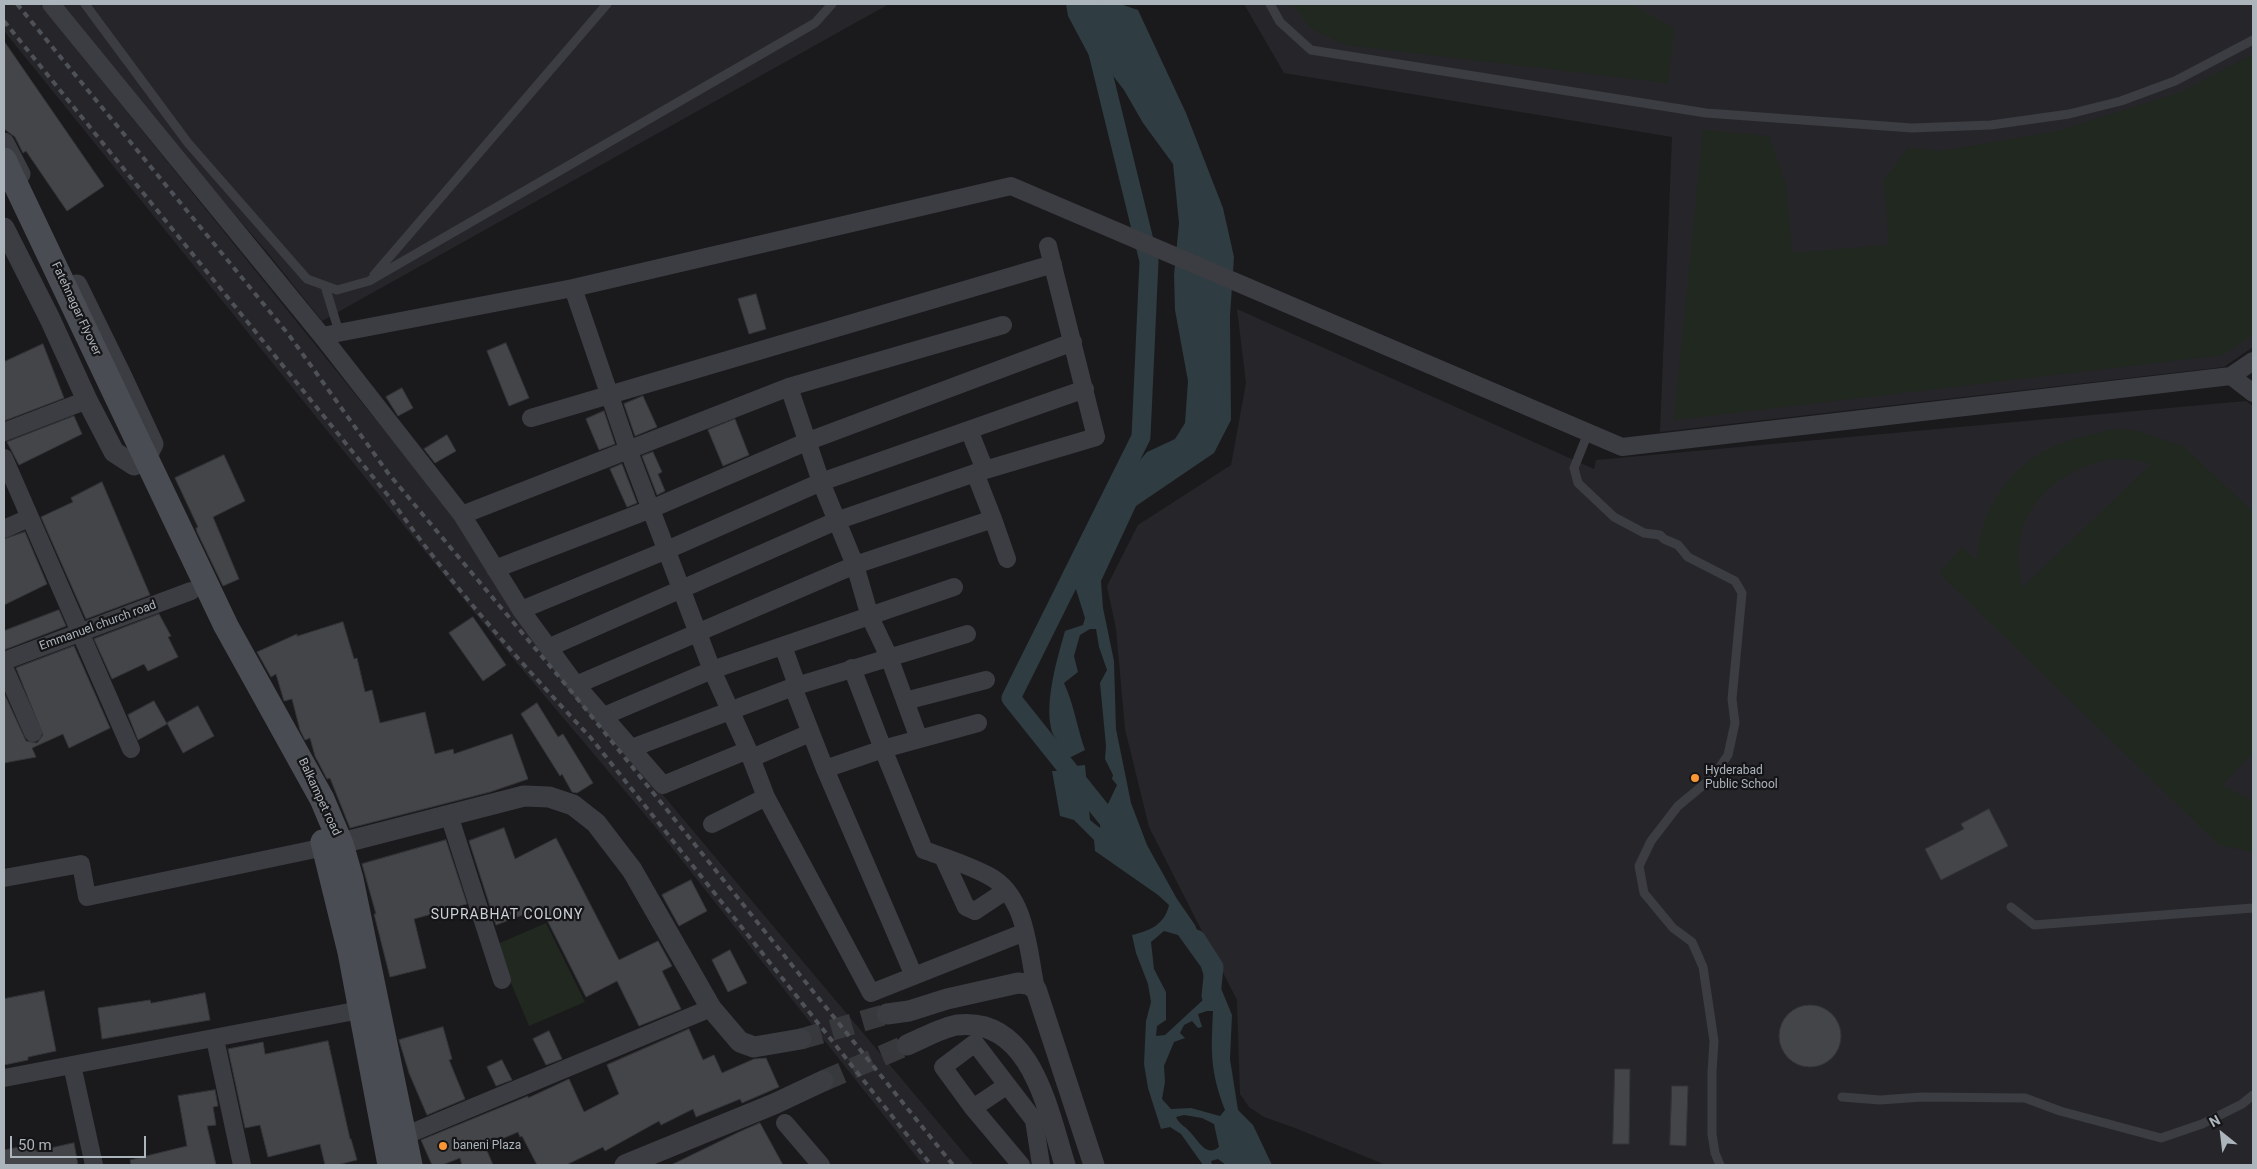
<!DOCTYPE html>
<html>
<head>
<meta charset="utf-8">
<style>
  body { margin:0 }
  #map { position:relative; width:2257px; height:1169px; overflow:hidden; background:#1a1a1c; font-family:Roboto,sans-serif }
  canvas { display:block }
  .frame { position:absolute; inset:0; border:5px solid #acb4bc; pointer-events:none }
  .north { position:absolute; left:2197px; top:1109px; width:50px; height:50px; -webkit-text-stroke:4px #151517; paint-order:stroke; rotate:331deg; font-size:14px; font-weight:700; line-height:20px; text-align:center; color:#acb4bc }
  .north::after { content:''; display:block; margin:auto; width:18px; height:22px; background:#acb4bc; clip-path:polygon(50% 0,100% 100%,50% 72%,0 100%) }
  .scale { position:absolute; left:10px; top:1136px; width:136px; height:22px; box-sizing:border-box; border:2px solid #acb4bc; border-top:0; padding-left:6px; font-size:15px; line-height:18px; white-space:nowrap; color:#acb4bc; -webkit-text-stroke:4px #151517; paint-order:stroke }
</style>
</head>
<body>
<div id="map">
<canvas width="2257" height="1169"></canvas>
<div class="frame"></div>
<div class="north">N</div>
<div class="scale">50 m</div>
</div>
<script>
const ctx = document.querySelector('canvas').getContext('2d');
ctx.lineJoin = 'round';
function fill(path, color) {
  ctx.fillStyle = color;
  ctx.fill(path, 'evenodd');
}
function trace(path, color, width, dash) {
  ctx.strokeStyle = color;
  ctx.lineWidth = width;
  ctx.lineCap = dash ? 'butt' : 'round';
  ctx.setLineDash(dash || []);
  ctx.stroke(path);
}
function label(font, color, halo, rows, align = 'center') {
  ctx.font = font + ' Roboto,sans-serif';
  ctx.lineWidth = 4.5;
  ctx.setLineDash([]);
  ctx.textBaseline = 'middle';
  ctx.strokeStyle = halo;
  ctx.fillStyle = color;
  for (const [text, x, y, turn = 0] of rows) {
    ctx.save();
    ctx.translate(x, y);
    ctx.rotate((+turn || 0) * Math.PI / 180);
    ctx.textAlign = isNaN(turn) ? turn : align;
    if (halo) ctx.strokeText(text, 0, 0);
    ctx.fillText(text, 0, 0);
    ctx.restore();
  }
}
fill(new Path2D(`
  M4,4H40L456,519L508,606L663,795L974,1165H923L657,829L473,611L4,31Z
  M60,4H889L322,321L267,252L105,64Z
  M1244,4H2253V347L2224,367L1660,432L1672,137L1284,73Z
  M1237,309L1594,469L1596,460L2246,401L2253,406V1165H1386L1295,1128L1264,1117L1249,1107L1240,1094L1237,1000L1149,827L1125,729L1116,629L1107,586L1138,525L1231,465L1246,383Z`), '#26262a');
fill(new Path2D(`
  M1292,4H1631L1674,28L1668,83L1346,45L1312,29Z
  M2253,54V335L2223,355L1674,420L1703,130L1769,136L1786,184L1792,253L1889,245L1884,180L1908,148L1941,151L2058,131L2181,92Z
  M2117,429L2139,431L2184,447L2253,512V753L2222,785L2253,801V852L2219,845L1939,573L1962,547L1977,561C1978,515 2008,468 2050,448C2072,438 2094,434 2117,429ZM2112,459L2135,460L2151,464L2022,588C2020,572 2017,555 2020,539C2028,495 2070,465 2112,459Z
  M546,923L585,1002L529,1026L495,945Z`), '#20281f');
fill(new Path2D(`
  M1066,4H1120L1138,10L1186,113L1223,208L1234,257L1230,316L1231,420L1214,453L1136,506L1101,581L1103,608L1114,661L1116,729L1131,803L1147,845L1177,899L1195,925L1232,1015L1230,1059L1238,1110L1253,1125L1272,1165H1226L1218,1159L1211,1161L1212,1165H1203L1181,1134L1170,1127L1161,1129L1148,1088L1144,1064L1146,1021L1151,1002L1148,984L1136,953L1132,935C1150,931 1165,924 1169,905L1158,895L1095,851L1094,840L1074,820L1060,816L1052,771H1060L1062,764L1053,757L1062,749C1059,743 1052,735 1051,728C1045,700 1057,659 1065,631L1083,625L1085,618L1074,583L1112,515L1133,468L1147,452L1175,439L1185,423L1188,381L1175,310L1174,275L1179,223L1173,164L1143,123L1124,90L1107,68L1093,63L1068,16ZM1090,629H1096L1099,647L1107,670L1100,683L1106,746L1105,759L1113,775L1112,779L1117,785L1107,806L1101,815L1100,828L1090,820L1085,765L1075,766L1069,758L1085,750C1077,727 1074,705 1064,683L1078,672L1074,656L1080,635ZM1164,931L1178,935L1201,967L1205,980L1209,982L1210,990L1204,999L1165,1035L1156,1036L1157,1026L1166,1020V992L1154,969L1151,942ZM1207,1011H1213C1211,1052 1210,1071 1225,1110L1220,1116L1191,1108L1171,1109L1162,1099L1165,1082L1164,1066L1174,1042L1185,1038L1180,1033L1184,1025L1192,1021L1198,1028L1202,1027L1198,1014ZM1184,1115L1202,1118L1214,1124L1219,1147C1206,1158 1198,1140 1190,1132C1185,1126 1179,1124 1176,1117Z`), '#2f3c42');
trace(new Path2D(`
  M1086,4L1149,261L1141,437L1011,698L1118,832
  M1196,939L1214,967L1211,996`), '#2f3c42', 19);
const building = new Path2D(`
  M4,41L104,186L67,211L26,151L23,153L15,137L4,129Z
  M756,294L766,329L749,334L738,299Z
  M506,343L529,398L509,406L487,351Z
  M43,344L64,398L4,421V362Z
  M402,388L413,408L398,416L386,397Z
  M643,396L657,427L635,436L624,404Z
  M604,411L615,444L599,450L586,419Z
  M74,416L82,434L19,465L7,442Z
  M735,419L749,455L723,466L708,430Z
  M447,435L456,451L435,463L424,449Z
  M653,452L662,472L658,474L665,491L657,495L642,456Z
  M224,455L245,501L213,517L239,579L223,586L197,532L196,528L198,527L175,478Z
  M622,464L637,503L627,507L610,469Z
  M102,482L150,595L86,619L41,517L73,502L71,498Z
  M25,532L47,584L4,605V539Z
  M59,610L66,626L4,650V631Z
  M159,614L171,636L168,637L178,657L148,671L144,664L112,679L94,639Z
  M473,617L506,665L483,681L449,633Z
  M343,622L354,659L357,658L365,692L372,690L380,723L425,712L435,754L453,749L454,754L512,734L528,779L490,792L350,828L330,778L327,779L315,756L310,738L305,740L300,730L292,699L284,701L276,674L271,677L257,652L297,634V636Z
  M74,646L110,728L69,748L63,734L32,748L36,757L4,763V693L26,741L37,743L43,735L16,668Z
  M154,701L167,724L138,740L128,715Z
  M537,703L558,737L563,734L593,783L577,793L572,792L562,774L560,776L521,714Z
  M198,706L214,736L183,753L167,723Z
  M1989,809L2008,846L1941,880L1925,849L1964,829L1961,824Z
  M504,828L515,859L556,838L619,960L658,941L672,966L662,971L681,1009L639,1026L617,981L586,997L541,908L496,925L469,841Z
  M446,840L467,904L414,919L426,968L390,977L374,914H376L362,864Z
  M691,880L707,911L679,926L662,895Z
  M730,950L747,983L728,992L712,960Z
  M44,991L56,1051L28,1057V1060L4,1065V999Z
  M205,993L210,1020L102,1039L98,1008L150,1000L151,1003Z
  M1779 1036a31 31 0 1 1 62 0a31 31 0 1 1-62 0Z
  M443,1027L452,1059L449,1060L465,1099L427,1115L409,1073L399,1040Z
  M689,1029L703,1060L714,1055L722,1073L754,1059L766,1058L779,1087L742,1103L740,1099L696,1117L693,1109L661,1125L659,1121L605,1151L603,1147L566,1165H537L522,1136L520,1137L518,1132L485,1146L493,1165H462L460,1158L442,1165H432L421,1140L521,1099L528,1096V1098L569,1079L584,1112L619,1094L607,1065Z
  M549,1031L562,1059L546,1065L533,1039Z
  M328,1041L350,1139H351L357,1160L337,1165H325L320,1144L268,1157L260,1125L245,1128L228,1049L263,1042L265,1054Z
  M502,1060L512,1080L496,1086L487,1067Z
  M1615,1069H1630L1629,1144H1613Z
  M1672,1086H1688L1686,1146L1670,1145Z
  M215,1090L218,1106L213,1107L216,1125L207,1126L216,1165H131L130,1160L187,1146L178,1096Z
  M760,1123L783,1165H671L739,1132Z
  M74,1143L78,1165H4V1150L34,1144L36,1151Z`);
fill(building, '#444549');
trace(building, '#343539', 1);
trace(new Path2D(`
  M801,1039L887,1014
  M823,1081L907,1045`), '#37393c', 21, [21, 11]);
trace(new Path2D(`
  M85,4L188,143L307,279L337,290L369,281L815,23L832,4
  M1270,4L1280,22L1311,50L1706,113L1912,128L1991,125L2069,114L2121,101L2175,81L2253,40
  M374,275L607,4
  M325,286L339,332
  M1588,433L1574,468L1578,483L1614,517L1644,533L1660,535L1664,539L1678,545L1688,557L1735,581L1742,593L1732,699L1735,723L1728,755L1713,777L1678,806L1651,841L1639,866L1644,893L1673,928L1692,942L1703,967L1714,1041L1712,1072V1134L1715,1153L1720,1165
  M2011,907L2034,925L2253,908
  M1842,1097L1880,1100L1922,1097L2025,1098L2060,1111L2161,1138L2202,1124L2242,1104L2253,1095`), '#3b3d42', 9);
trace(new Path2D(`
  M51,4L322,336L573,288L1011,186L1622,447L2231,376L2253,361
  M573,288L628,449L712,670L748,750L766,797L871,993L1025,932
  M322,336L462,515L521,610L576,685L663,785L748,750L754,757L810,733
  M2231,376L2253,393
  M789,387L821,482L855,565L870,617L889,657L919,739
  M531,418L1053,264
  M969,430L985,470
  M4,432L87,400
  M4,458L131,749
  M462,515L789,387L1003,325
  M993,519L1007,559
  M4,529L29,518
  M495,569L651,509L806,442L1073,342
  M521,610L667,550L821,482L1085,389
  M783,646L797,685
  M550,647L836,521L975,473L1096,437L1048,246
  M4,661L191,591
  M4,667L33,733
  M576,685L855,565L993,519L975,473
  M793,687L825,769L914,976
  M905,701L986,680
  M604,716L712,670L954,587
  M978,723L883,749L924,850C946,858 969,865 989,876C1027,896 1028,952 1036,989
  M632,748L793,687L967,634
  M825,769L883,749L852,668
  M449,815L502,980
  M712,824L766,797
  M943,857L966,907L975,911L1005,891
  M4,878L81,864L87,897L325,847
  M215,1039L242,1165
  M72,1065L94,1165
  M4,1078L360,1010
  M973,1108L1006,1086
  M785,1123L821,1165
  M404,1136L711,1008
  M1021,1165L973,1108L943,1067L975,1043L1034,1120L1041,1165`), '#3b3d42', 18);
trace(new Path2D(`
  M4,143L20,174
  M4,228L50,319L87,400L114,452L134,465
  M77,285L122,377L153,444L147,456
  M326,847L524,796L549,797L573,805L596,823L632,870L711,1008L740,1042L754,1047L801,1039
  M887,1014L909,1011L947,999L1018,983L1028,984L1036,989L1094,1165
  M907,1045C922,1039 940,1028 957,1025C1031,1016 1048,1111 1065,1165
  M625,1165L774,1104L823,1081`), '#3b3d42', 21);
trace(new Path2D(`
  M4,160L226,626L322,799L341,844L351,879L410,1165
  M323,842L350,952L390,1165`), '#494c52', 25);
trace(new Path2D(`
  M17,4L289,335L388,473L576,697L953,1165
  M4,21L390,498C450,584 520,662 591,738L931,1165`), '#4e5157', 4, [6, 5]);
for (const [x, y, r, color] of [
  [1695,778,5,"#fa9634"],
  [443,1146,5,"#fa9634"]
]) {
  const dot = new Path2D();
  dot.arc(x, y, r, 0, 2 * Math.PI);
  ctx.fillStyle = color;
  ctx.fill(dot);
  trace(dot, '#151517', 2);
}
label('12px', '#acb4bc', '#151517', [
  ["Fatehnagar Flyover",76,309,65],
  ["Emmanuel church road",98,626,-20],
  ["Balkampet road",319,797,65]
]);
label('12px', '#acb4bc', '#151517', [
  ["Hyderabad",1705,771],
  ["Public School",1705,785],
  ["baneni Plaza",453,1146]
], 'left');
ctx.letterSpacing = '1px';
label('14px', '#cdd2d8', '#151517', [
  ["SUPRABHAT COLONY",507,915]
]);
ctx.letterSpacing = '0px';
</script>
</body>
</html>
